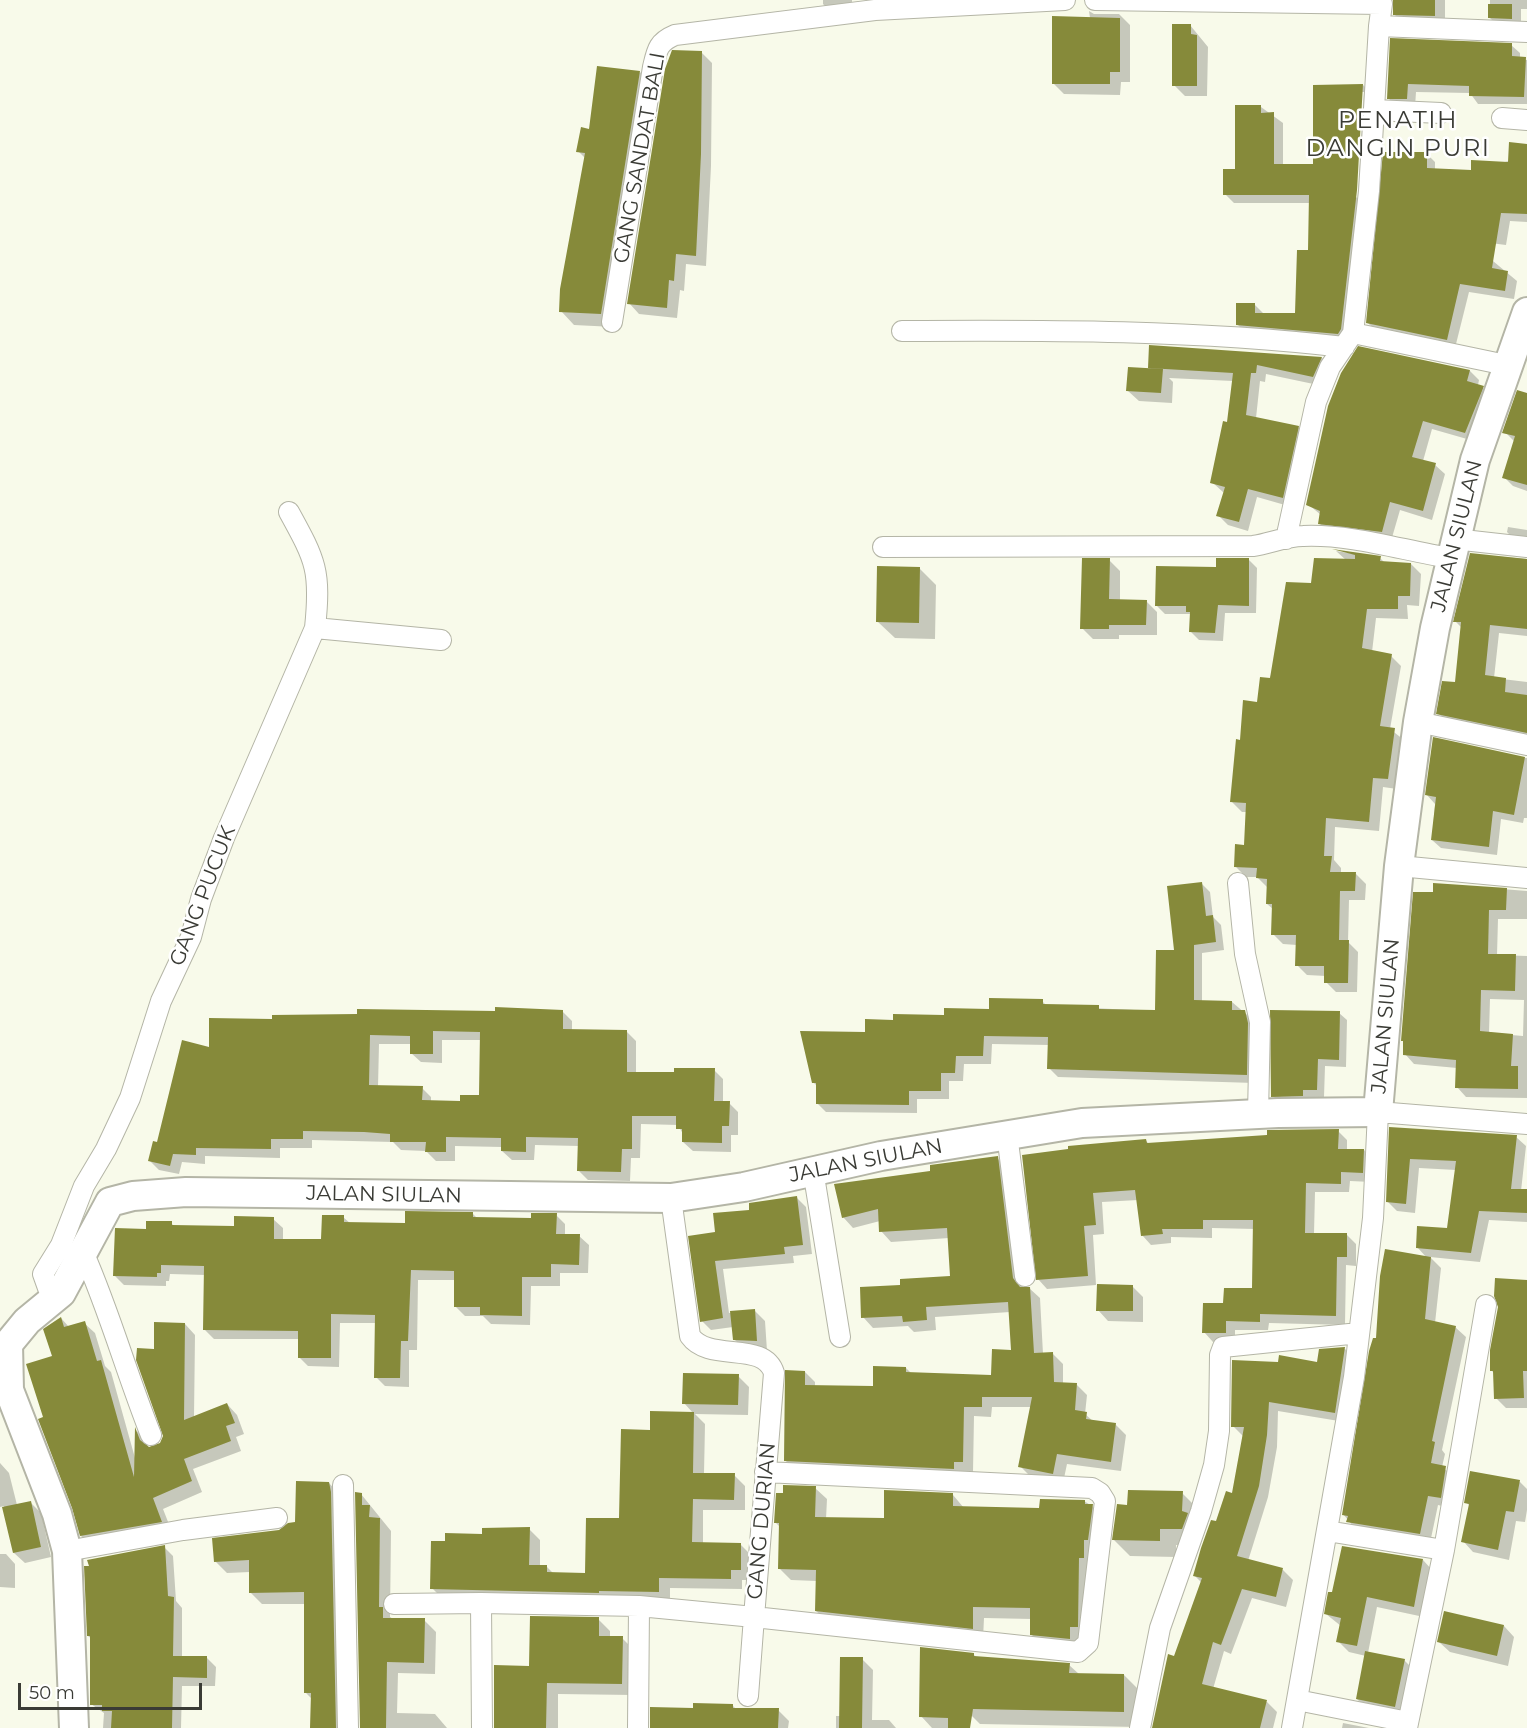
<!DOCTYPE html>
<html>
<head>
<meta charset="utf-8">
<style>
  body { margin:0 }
  #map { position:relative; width:1527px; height:1728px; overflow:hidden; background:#f8faea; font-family:Montserrat,sans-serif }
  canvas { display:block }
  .scale { position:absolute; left:18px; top:1683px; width:184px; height:27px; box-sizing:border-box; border:3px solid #3a3b35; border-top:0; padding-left:8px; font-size:18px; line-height:21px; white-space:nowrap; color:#3a3b35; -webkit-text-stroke:4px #fff; paint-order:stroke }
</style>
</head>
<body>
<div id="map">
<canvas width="1527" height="1728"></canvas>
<div class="scale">50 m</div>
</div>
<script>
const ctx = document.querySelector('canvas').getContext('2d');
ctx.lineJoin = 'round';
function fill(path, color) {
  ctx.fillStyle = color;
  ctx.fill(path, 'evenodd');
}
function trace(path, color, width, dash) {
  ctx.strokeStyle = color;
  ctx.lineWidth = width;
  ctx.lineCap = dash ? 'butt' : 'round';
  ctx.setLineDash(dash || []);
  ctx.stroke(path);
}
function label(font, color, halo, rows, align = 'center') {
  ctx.font = font + ' Montserrat,sans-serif';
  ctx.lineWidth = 5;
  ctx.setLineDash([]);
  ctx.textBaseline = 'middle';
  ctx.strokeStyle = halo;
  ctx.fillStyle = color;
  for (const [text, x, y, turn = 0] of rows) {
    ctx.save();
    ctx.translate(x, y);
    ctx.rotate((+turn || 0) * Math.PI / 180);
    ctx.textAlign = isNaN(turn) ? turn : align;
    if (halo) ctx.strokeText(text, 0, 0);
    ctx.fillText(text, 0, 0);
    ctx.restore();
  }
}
fill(new Path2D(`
  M823,0H852V12L834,15L823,4Z
  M1395,0H1445V25L1404,24L1394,14Z
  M1490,0H1527V9H1521V29L1500,28L1490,18Z
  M1089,11L1094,14H1119L1130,25V82H1121L1120,95L1064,94L1053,83L1090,18Z
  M1190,25L1208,47L1207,96H1185L1174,85Z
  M1392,40L1511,45L1520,53V59L1527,60V104H1478L1470,93L1416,92L1415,107L1396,106L1388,98Z
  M701,52L712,63L711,166L706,266L686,264L684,291L680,290L677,318L639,314L629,303Z
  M640,72L653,86L614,327L574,325L561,311L586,159L578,151L591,131Z
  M1363,85L1372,94L1350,338L1247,334L1238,325L1254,304L1264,314H1297L1310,252V203H1234L1225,194L1261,107L1283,123V165H1314ZM1361,92H1364L1358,198L1355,197Z
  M1426,153L1435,162V170L1472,171L1527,156V222L1510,221L1506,245L1490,243L1493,261L1517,281L1514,299L1469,292L1455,348L1377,332L1368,323Z
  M1151,347L1322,358L1331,368L1323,386L1266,374L1265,382L1260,381L1256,418L1298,427L1307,437L1292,507L1257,497L1248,531L1228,525L1218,515L1224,493L1212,482L1228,424L1233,381L1169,378L1173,382L1172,403L1139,401L1128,391L1152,370L1150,368Z
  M1359,348L1470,371L1479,380L1478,385L1492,396L1474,441L1432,429L1423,461L1435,465L1445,474L1432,520L1400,510L1391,541L1329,533L1320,524L1321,515L1309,505Z
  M1527,393V491L1513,486L1504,477L1515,442L1506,433Z
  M1508,527L1527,530V539L1512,537L1507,532Z
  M1336,551L1380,558L1385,563L1411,564L1421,574L1419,606L1407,605L1408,619L1376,618L1372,652L1391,656L1401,666L1390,729L1404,740L1397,789L1383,787L1379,831L1335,827L1334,860L1341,868V873L1356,874L1366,884L1365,900H1349L1348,942L1358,952L1357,992H1336L1326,982V976L1307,975L1297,965V945L1283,944L1273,934V909L1267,904L1268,888L1257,877H1246L1236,867L1246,846L1247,812H1242L1232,802L1241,741L1312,585L1346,560Z
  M1471,554L1527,559V636L1499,633L1494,678L1527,682V739L1447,722L1438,713L1456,683L1462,628L1455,621Z
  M1109,560L1120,571V601H1146L1157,612V635H1119V639H1093L1082,628Z
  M1249,560L1257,568L1256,613H1225L1223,641L1199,640L1191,632L1190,614H1165L1156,605L1217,569Z
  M919,568L936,585L935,639L895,638L878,622Z
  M1525,758H1527V818H1524L1523,823L1501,819L1497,855L1441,848L1432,840L1435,804L1427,795Z
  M1201,883L1210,892L1213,917L1221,925L1224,950L1202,953V1002H1232L1253,1020L1255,1083L1058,1077L1049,1068V1045L992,1044L991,1064H964L963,1081H949V1099H917V1113L826,1112L817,1103V1086L813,1082L866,1034L894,1021L990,1011L1042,1001L1047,1006L1157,1011Z
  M1452,885L1527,891V919H1498L1497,955L1527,956V1098L1466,1097L1457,1087V1068L1414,1064L1405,1054L1435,894ZM1490,999L1524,1000L1523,1036L1489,1033Z
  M562,1011L572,1021V1031L627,1032L636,1041V1073L675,1074L714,1070L723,1079V1103H729L738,1112V1135H731V1152L693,1151L683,1142V1134L678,1125L641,1124L640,1158H631L630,1181L588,1180L579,1171V1146L535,1145L534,1160H512L502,1151V1147L455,1146V1161H436L426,1151L401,1150L393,1142L312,1140V1148H280V1158L205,1156V1164L182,1162L179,1174L159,1170L150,1161L210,1049L274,1021ZM442,1040H481L480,1097L461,1102H431V1097L422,1088L378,1087L379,1044H411V1053L421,1062L442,1063Z
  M1339,1013L1347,1020L1346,1067L1325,1066L1324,1097H1310V1103L1280,1104L1273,1096Z
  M1391,1128L1516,1137L1526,1146L1521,1191H1527V1222L1489,1220L1480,1262L1430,1257L1441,1268L1435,1323L1455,1327L1466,1337L1442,1450L1445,1454L1442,1467L1456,1478L1451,1508L1438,1505L1430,1543L1358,1532L1343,1514L1377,1340L1427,1258L1417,1247L1449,1230L1456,1170L1419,1168L1415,1213L1397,1211L1387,1201Z
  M1338,1131L1347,1140V1150H1364L1373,1160L1372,1182L1350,1181L1349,1192H1315L1314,1234L1347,1235L1356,1244V1266L1346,1265L1345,1325L1269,1323L1268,1330H1235V1342H1213L1204,1332L1225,1304L1254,1290L1255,1229L1212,1228V1238L1171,1237V1243L1151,1245L1142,1235L1138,1200L1102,1202L1104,1234L1093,1235L1096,1285L1047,1289L1038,1279L1023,1156L1146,1141L1149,1144Z
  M997,1158L1007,1168L1023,1288H1029L1040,1298L1043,1354H1053L1063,1364V1384H1076L1087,1395L1085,1414L1094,1422L1115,1424L1126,1435L1121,1471L1067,1464L1063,1483L1030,1476L1020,1466L1032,1407H992L991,1417L974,1416L973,1472H964L963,1479L795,1471L785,1460L805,1372L815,1382V1386L874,1387L906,1368L911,1373L992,1377L1012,1351L1010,1312L935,1317L936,1330L914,1332L908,1326L873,1328L863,1317L902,1286L952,1278L949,1238L891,1242L881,1231L880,1221L853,1228L843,1217L932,1172Z
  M796,1197L806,1207L812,1254L793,1256L794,1263L723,1269L729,1313L754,1310L765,1321L767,1351L745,1350L734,1339L733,1327L711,1330L702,1321L717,1233L751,1212Z
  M473,1214L478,1219L532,1220L556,1215L565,1224V1235L579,1236L589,1245L588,1273H560V1286H531L530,1325L491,1324L483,1316H465L455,1306L456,1280H418L417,1350H409V1387L385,1386L376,1377L377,1323H340L339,1367L308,1366L299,1357V1339H214L205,1330L206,1275L170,1274L169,1281H166V1286L124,1285L115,1276L147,1230L171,1223L175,1227L235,1228L273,1219L283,1228V1240L323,1241L343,1217L351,1224L406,1225Z
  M1527,1281V1408H1506L1496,1398L1495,1374L1492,1371Z
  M1133,1287L1143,1297V1322L1108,1321L1098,1310Z
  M61,1318L69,1327L84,1323L95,1333L105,1366L111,1372L135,1458L137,1431L145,1440L149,1448L161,1444L164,1436L155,1350L185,1324L195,1335L194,1417L227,1404L237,1415L244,1434L236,1437L241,1451L193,1469L202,1492L163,1509L172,1532L92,1546L81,1536L45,1417L54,1357L45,1329Z
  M1345,1349L1355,1359L1345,1422L1278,1411L1277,1447L1268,1497L1248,1561L1283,1570L1293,1580L1286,1607L1252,1598L1231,1654L1224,1651L1213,1689L1267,1702L1277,1712L1273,1728H1177L1175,1658L1202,1583L1195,1576L1217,1523L1233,1495L1243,1436L1233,1426L1318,1364L1320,1351Z
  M738,1376L749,1387L748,1415L695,1414L705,1424L704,1474L734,1475L745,1486V1510H703V1544L741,1545L752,1556L751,1580H742V1589L670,1588V1602L443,1599L432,1588L447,1543L529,1529L540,1540V1566L547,1567L554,1574H586L620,1520L651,1431L693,1413L684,1403Z
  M0,1463L9,1473L17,1505L30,1502L41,1513L51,1557L25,1563L14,1553L4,1506L0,1507Z
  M1520,1482L1527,1489V1510L1525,1522L1516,1521L1509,1560L1473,1552L1463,1541L1470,1506L1466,1502Z
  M329,1483L340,1495L348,1728H312V1699L306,1693L305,1604H262L250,1592V1572L227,1573L215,1561L296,1524Z
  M815,1488L827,1499L826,1519L885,1520L953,1495L964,1508L1041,1509L1084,1501L1092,1506L1103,1517L1081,1650L1043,1646L1031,1634L1032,1619L984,1618L983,1639L828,1622L816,1611L817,1581L791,1580L780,1569V1527L775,1522Z
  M1182,1493L1198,1509V1545H1176V1557L1130,1556L1114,1540L1129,1506Z
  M361,1494L391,1531L390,1617L393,1619L424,1620L436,1632L435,1674L398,1673L397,1713L435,1714L447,1728H361Z
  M164,1547L173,1556L176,1601L182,1608V1657L207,1658L216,1667L215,1686H182L181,1728H103L104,1713L91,1704L92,1639L88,1636Z
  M0,1554H6L15,1564V1588L0,1587Z
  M1423,1560L1433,1571L1424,1617L1377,1607L1368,1653L1404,1660L1415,1671L1406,1717L1368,1710L1357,1699L1366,1656L1349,1652L1338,1641L1341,1626L1326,1614Z
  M598,1619L610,1631V1638H622L634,1650L633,1695L558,1694V1728H495L531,1668Z
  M1504,1626L1514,1637L1508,1666L1450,1652L1439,1642Z
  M973,1654L977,1658L1069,1665L1079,1674L1124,1675L1139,1690L1138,1727L980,1724L966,1710V1728H932L921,1716Z
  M862,1659L873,1670L872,1720H889L896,1728H836V1716H841Z
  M732,1705L736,1709L778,1710L789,1721L788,1728H653L694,1709Z
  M1343,1723L1369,1728H1342Z`), '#0003');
fill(new Path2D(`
  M1393,0H1435V16L1393,15Z
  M1488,4H1512V19L1488,18Z
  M1052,16L1120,18V72H1110V84H1052Z
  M1172,24H1191V34L1197,35V86H1172Z
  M1390,38L1512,43V56L1526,57L1524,97L1469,96V86L1408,84L1407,99H1387Z
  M672,50L702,51L701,154L696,256L676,254L674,281L669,280L667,308L627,304L665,69Z
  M597,66L640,71L601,314L559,312L560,289L585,153L576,152L581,127L589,129Z
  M1363,84L1357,190L1341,329L1338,334L1236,325V303H1255V313H1295L1297,250H1308L1309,195H1223V169H1235V105H1261V113L1274,112V164H1313V85Z
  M1509,142L1527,144V214L1501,213L1492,268L1508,271L1505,291L1460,284L1447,340L1366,323L1383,152H1427V168L1471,170V160L1508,162Z
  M1149,345L1322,357L1313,377L1257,365L1256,373H1251L1246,415L1299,426L1283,498L1248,489L1239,522L1216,516L1225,487L1210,483L1223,421L1227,422L1233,373L1148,368Z
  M1358,346L1470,370L1467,381L1484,386L1465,433L1423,421L1412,457L1436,463L1423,511L1390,502L1382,532L1318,524L1320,511L1306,505L1328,406L1341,373Z
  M1128,367L1163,369L1161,393L1126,391Z
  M1517,390L1527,393V485L1502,478L1515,436L1502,433Z
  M1332,549L1381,556L1380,561L1411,563L1410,596H1398V609H1367L1362,648L1392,654L1380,726L1395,728L1388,779L1373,778L1369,822L1326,818L1324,856H1332L1330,872H1356L1355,891H1340L1339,940H1349L1348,983H1324V966H1295L1296,935H1271L1272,904H1266L1267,879L1256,878L1257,868L1234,867L1235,844L1244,845L1246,803L1230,802L1236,739L1240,740L1243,700L1257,702L1260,677L1270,678L1286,582L1311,583L1314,558L1355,559V555Z
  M1470,553L1527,559V629L1490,625L1485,675L1506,678L1505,692L1527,695V733L1436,714L1442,681L1455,682L1461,622H1453Z
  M1082,558H1110L1109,599L1147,600L1146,625H1109V629H1080Z
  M1216,558H1249V606L1218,605L1215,633L1189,632L1190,612H1186V606H1155L1156,566L1216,567Z
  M877,566L920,567L919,623L876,622Z
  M1433,737L1525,757L1514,815L1493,811L1489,847L1431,840L1436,797L1425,795Z
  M1202,882L1206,916L1213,915L1216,942L1194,945V1000L1232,1001V1010H1245L1248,1023L1247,1075L1047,1069L1048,1037L984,1036L983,1056H956L955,1073H941V1091H909V1105L816,1104V1083H812L800,1031L865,1032V1019L893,1020V1014L944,1015V1008L989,1009V998L1043,999V1004L1099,1005V1009L1155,1010L1156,950H1174L1167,886Z
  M1433,883L1507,888L1506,910H1489L1488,954H1516L1515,991L1481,990L1480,1031L1513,1034L1511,1066H1518V1089L1455,1088L1456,1060L1403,1055V1041H1401L1413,892H1433Z
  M495,1007L563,1010V1029L627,1030V1072H674V1068H715L714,1101H730L729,1126H722V1143L682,1142V1129H676V1116H632V1149H622L621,1172L577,1171L578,1138L526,1137V1152L501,1151V1138L446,1137V1152H425L426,1142H390V1134L364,1132L303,1131V1139H271V1149L196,1148V1155L173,1154L170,1166L148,1161L153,1141L157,1142L182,1040L209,1047V1018L272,1019V1015L357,1014V1009L495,1011ZM433,1031L480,1032L479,1095H460V1101L422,1100L423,1086L369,1085L370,1035L410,1036V1054H433Z
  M1270,1010L1340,1011L1339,1060L1318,1059L1317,1090H1303V1096L1271,1097Z
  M1389,1127L1517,1135L1511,1189H1527V1213L1479,1211L1471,1253L1416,1248L1417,1226L1447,1228L1456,1161L1410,1159L1406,1204L1386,1202Z
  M1339,1129L1338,1149H1364L1363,1173L1341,1172V1184L1306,1183L1305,1233H1347V1257H1337L1336,1316L1260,1314V1322L1226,1321V1333H1202L1203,1303H1223L1224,1288H1252L1253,1220H1203V1229H1162L1163,1234L1141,1236L1135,1190L1093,1193L1096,1225L1084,1226L1088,1276L1036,1280L1022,1155L1068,1149V1146L1146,1139L1147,1143L1267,1135V1130Z
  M998,1156L1013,1278L1020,1287H1030L1034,1353L1053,1352L1054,1382L1077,1383L1075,1410L1087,1412L1086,1419L1116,1423L1111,1462L1057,1454L1053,1474L1018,1467L1032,1397H982V1407H964L963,1462H954V1469L784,1461L785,1370L805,1371V1385L873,1386V1366L906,1367V1372L991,1375L992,1349L1011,1350L1008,1302L926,1307L927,1320L903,1322L902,1316L861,1318L860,1287L900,1285V1279L950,1276L947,1228L879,1232L878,1209L842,1218L834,1184L930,1171V1165Z
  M797,1196L803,1245L784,1247L785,1254L715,1261L723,1318L700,1322L688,1236L715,1232L713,1213L749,1210V1203Z
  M405,1211L473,1212V1217L531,1218V1213H557L556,1234H580L579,1265L551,1264V1277H522V1316L480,1315V1307H454V1271L411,1270L408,1341H401L400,1378H374L375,1315L331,1314V1358H298V1331L203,1330L204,1266L161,1265V1273H157V1277L113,1276L115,1228L146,1229V1221H172V1225L234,1226V1216L274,1217V1239H321L322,1215H344V1222L405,1223Z
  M1385,1249L1431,1257L1425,1319L1456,1326L1432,1441L1435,1442L1431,1463L1446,1466L1441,1498L1428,1496L1420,1534L1346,1522L1348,1516L1342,1515L1369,1351L1373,1338H1376L1380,1276Z
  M1495,1278L1527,1280V1371H1523L1524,1398L1494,1399L1493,1371H1490V1350L1498,1307L1494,1296Z
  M1097,1284L1133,1285V1311H1096Z
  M755,1309L757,1341L733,1340L730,1311Z
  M61,1317L64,1327L85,1321L97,1361L101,1360L134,1477L135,1427L140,1440L149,1447L160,1443L163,1436L136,1360L137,1348L154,1349V1322L185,1323L184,1420L227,1403L235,1423L226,1426L231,1441L184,1459L192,1481L153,1498L162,1522L80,1536L72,1508L38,1419L43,1417L26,1364L52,1356L43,1329Z
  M1345,1347L1335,1413L1269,1402L1267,1435L1259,1486L1237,1556L1283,1568L1276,1597L1242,1589L1221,1645L1213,1642L1202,1684L1267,1700L1260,1728H1152L1168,1654L1174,1656L1202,1578L1193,1576L1201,1548L1211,1520L1216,1521L1226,1491L1232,1493L1244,1427H1231L1232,1360L1278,1362L1279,1355L1317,1362L1319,1349Z
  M683,1373L739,1374L738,1405L682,1404Z
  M650,1411L694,1412L693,1473H735L734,1500L693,1499L692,1542L741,1543V1570H731V1579L659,1578V1592L599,1591V1593L430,1589L431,1541H445V1533L482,1534V1528L530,1527L529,1565H547V1572L585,1573L586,1518H619L621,1429L650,1430Z
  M1470,1471L1520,1480L1514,1512L1506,1511L1498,1550L1461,1542L1469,1504L1464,1503Z
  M296,1481L329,1482L331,1492L336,1728H310L311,1693H304V1592L249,1593V1560L214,1562L212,1538L279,1530L288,1523L295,1522Z
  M783,1485L816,1486L815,1517L884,1518V1490L953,1493V1506L1039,1508L1040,1499L1085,1500V1504H1093L1088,1540H1084V1558H1079L1078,1627H1070V1639L1030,1635V1608L973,1607V1629L815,1611L816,1570L778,1569L779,1523H774L776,1493H783Z
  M1128,1490L1183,1491L1182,1511L1188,1513L1182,1529H1160V1541L1112,1540L1117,1504L1127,1505Z
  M355,1492L362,1493V1505H370L369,1517L380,1518L379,1607H383V1618H425L424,1663L387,1662L386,1728H360Z
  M31,1501L41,1547L13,1553L2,1507Z
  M165,1545L168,1596L174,1597L173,1656H207V1678L173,1677L172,1728H111L112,1711H102V1705H90V1636H87L84,1566H89L87,1560Z
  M1342,1546L1423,1559L1414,1607L1367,1597L1357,1646L1336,1642L1341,1618L1324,1614L1328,1592H1332Z
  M1444,1611L1504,1625L1497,1656L1437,1642Z
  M530,1616L599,1617V1636H623L622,1684L547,1683L546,1728H494V1665L529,1666Z
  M920,1647L974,1653V1656L1070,1663L1069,1673L1124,1674V1712L973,1709L970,1728H948V1718L919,1717Z
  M1365,1651L1405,1659L1395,1707L1356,1699Z
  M840,1657H863L862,1728H839Z
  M693,1703L733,1704V1708H779L778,1728H650V1707L693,1708Z`), '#868a3a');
const street = new Path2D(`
  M1095,0L1382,4L1379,26L1527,32
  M1374,110L1441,113
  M1502,118L1527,120
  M612,322L653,67C657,50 658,42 675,35L875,10L1065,0
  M902,331C1050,330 1197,330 1344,347
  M1353,333L1506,365
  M289,512C316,561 321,571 315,628
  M1286,539L1316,402L1330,367L1353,333L1369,191L1379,26
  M1454,539L1527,547
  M883,547L1253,546C1269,544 1286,536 1303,536C1352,534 1401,550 1450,558
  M1418,722L1527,745
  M1399,866L1527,878
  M1238,883L1245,954L1260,1022L1258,1114
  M1007,1134L1025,1276
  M813,1170L840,1337
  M671,1198L690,1336C709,1363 764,1340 774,1373L754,1617L1078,1652L1088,1643L1105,1501L1100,1493L1092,1488L765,1472
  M84,1254C110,1313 127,1375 151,1435
  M56,1298L48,1288L43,1274L61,1245L84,1186L106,1149L130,1098L161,1001L191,937L201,899L224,838L315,628L441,640
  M343,1485L348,1728
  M1327,1531L1444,1550
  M67,1551L183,1530L277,1518
  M394,1604L481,1603
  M1297,1700L1408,1722
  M482,1728L481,1603L639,1606L754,1617L748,1696
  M638,1728L639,1606
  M1140,1728L1160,1628L1201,1511L1214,1465L1219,1431L1220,1355L1223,1347L1359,1333
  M1292,1728L1354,1377L1373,1218L1378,1112L1527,1124
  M1407,1728L1444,1550L1486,1305`);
const secondary = new Path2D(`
  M74,1728L67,1551L57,1514L9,1390L8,1344L27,1321L61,1293L110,1202L133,1196L186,1192L671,1198L744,1187L881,1156L1082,1123L1278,1113L1378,1112L1399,866L1418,722L1435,628L1475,460L1527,312`);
trace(street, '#b4b5a6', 22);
trace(secondary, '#b4b5a6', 32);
trace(street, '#fff', 20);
trace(secondary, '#fff', 28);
label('21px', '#3a3b35', '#fff', [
  ["GANG SANDAT BALI",640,158,-80],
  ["JALAN SIULAN",1457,536,-76],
  ["GANG PUCUK",203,896,-69],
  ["JALAN SIULAN",1386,1016,-85],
  ["JALAN SIULAN",866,1161,-11],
  ["JALAN SIULAN",384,1195,1],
  ["GANG DURIAN",762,1521,-85]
]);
ctx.letterSpacing = '1.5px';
label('24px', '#3a3b35', '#fff', [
  ["PENATIH",1398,121],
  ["DANGIN PURI",1398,149]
]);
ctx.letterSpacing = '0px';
</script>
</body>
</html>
